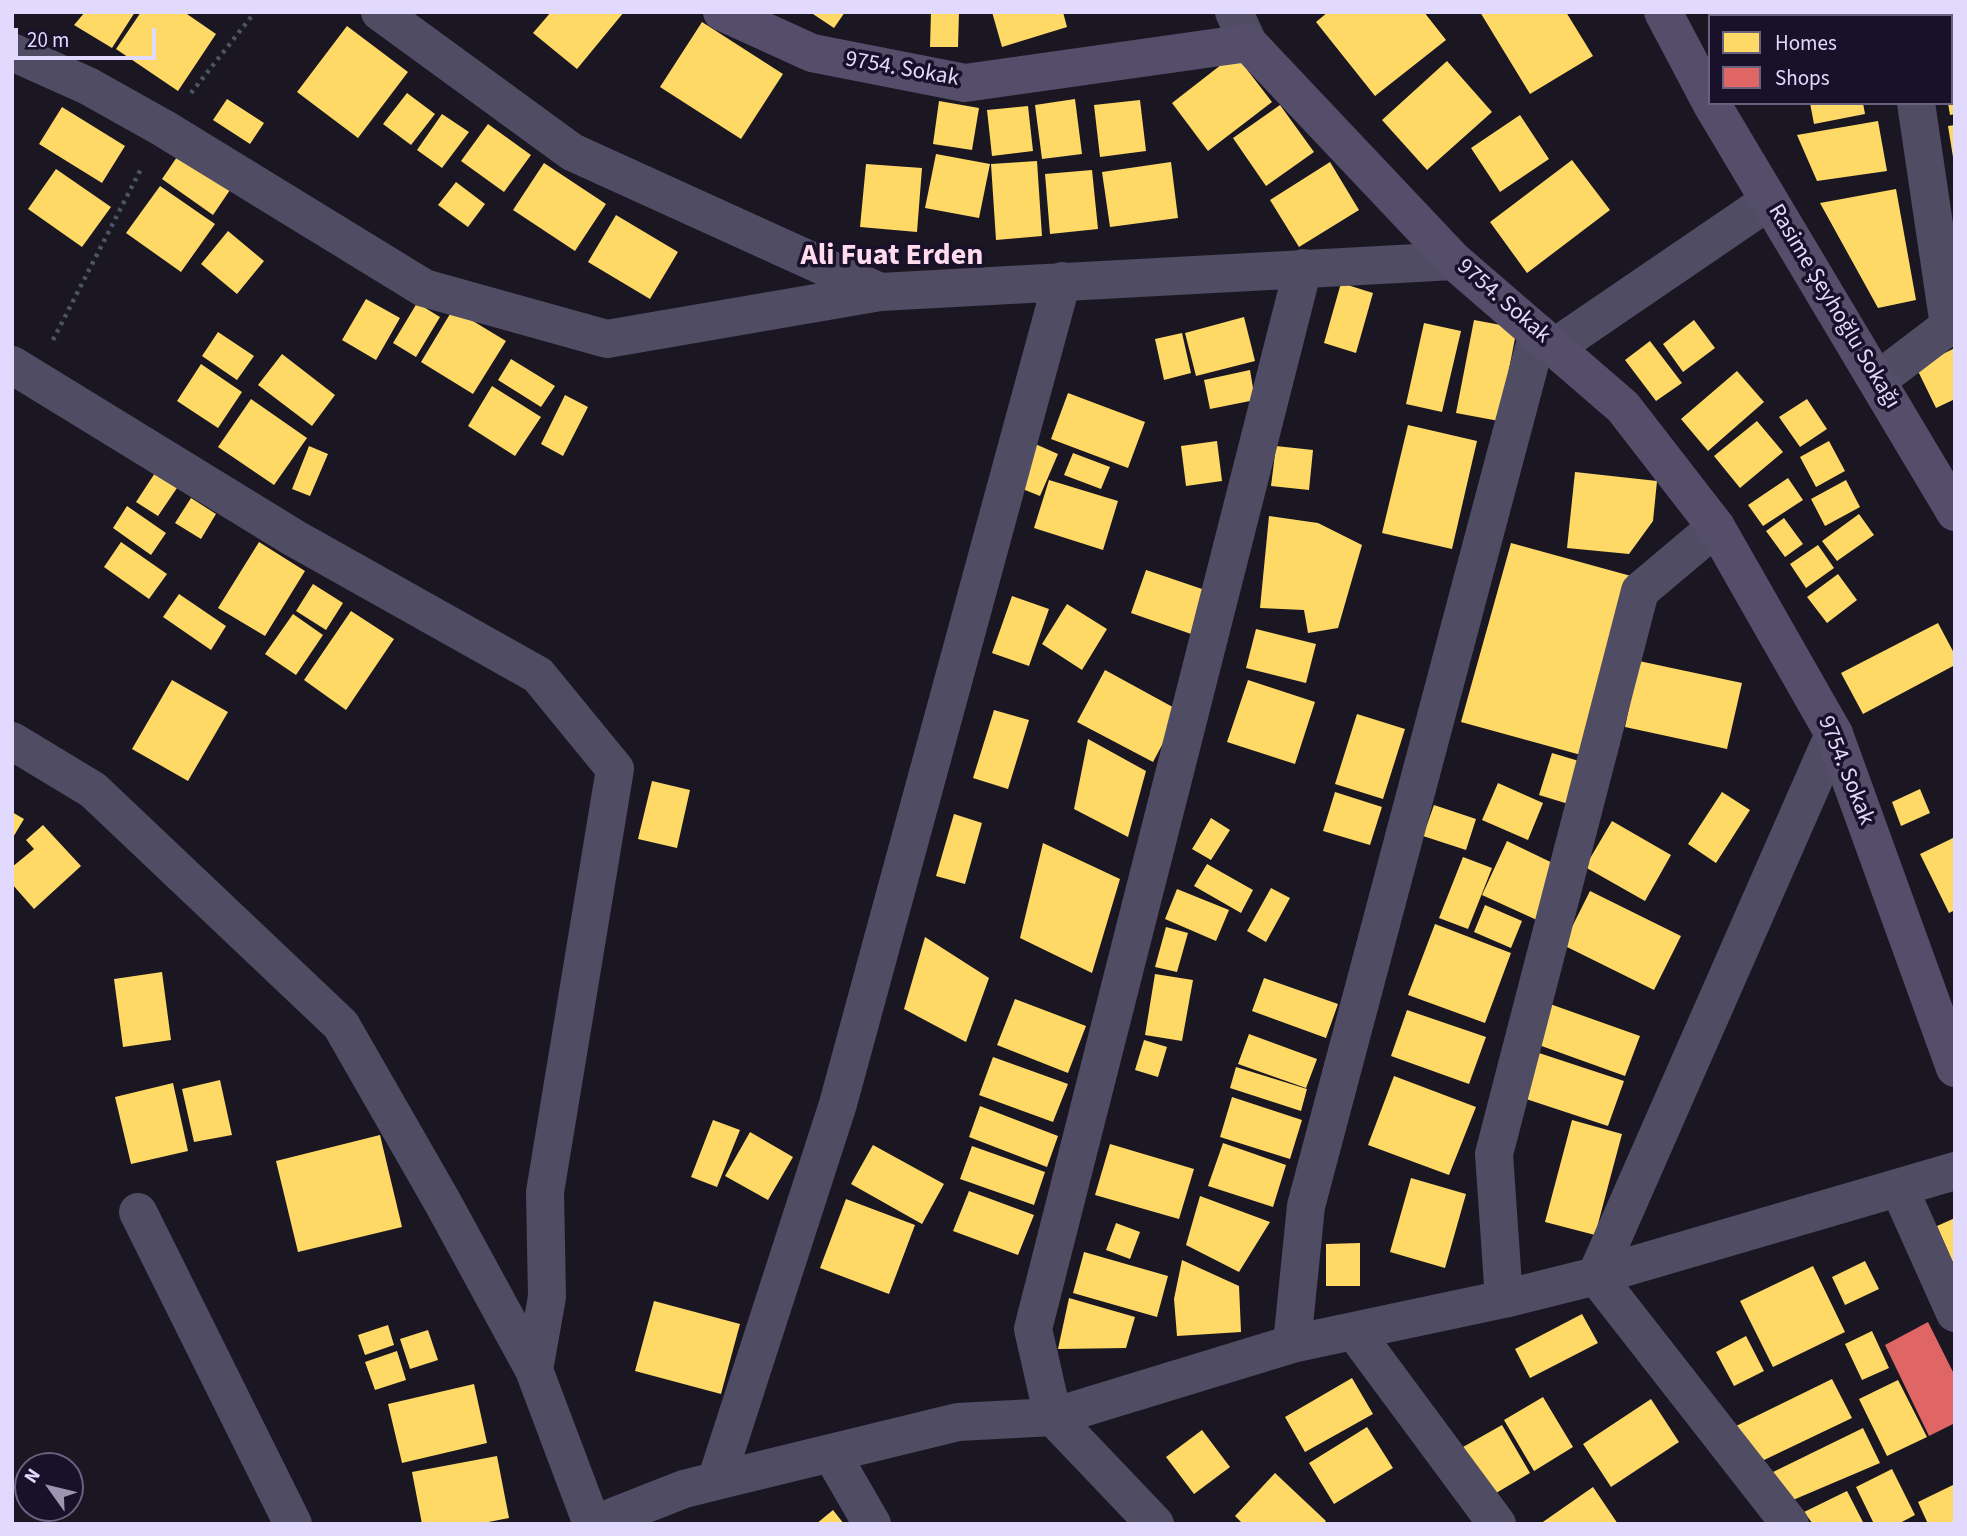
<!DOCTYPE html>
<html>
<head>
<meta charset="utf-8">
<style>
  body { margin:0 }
  #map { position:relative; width:1967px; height:1536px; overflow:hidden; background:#1a1723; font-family:"Source Sans 3",sans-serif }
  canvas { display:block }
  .frame { position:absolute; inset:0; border:14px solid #e2d9ff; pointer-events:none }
  .legend { position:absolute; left:1708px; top:14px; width:245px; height:91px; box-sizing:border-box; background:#181129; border:2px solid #69617f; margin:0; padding:9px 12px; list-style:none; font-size:21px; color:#e2d9ff }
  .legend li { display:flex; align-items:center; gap:14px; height:35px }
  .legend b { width:35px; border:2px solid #69617f }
  .north { position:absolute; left:14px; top:1452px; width:70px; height:70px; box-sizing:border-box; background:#181129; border:2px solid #69617f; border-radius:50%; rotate:304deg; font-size:19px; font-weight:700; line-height:28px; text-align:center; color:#e2d9ff }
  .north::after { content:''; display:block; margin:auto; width:24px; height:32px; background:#9c95b2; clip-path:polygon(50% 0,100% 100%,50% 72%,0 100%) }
  .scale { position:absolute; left:14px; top:28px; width:142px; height:32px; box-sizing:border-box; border:4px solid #e2d9ff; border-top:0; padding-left:9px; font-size:21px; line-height:24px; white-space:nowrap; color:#e2d9ff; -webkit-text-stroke:5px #181129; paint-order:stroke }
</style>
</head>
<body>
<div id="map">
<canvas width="1967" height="1536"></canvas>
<div class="frame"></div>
<ul class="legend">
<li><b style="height:19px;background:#ffd966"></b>Homes</li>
<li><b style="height:19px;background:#e06666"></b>Shops</li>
</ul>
<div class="north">N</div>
<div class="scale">20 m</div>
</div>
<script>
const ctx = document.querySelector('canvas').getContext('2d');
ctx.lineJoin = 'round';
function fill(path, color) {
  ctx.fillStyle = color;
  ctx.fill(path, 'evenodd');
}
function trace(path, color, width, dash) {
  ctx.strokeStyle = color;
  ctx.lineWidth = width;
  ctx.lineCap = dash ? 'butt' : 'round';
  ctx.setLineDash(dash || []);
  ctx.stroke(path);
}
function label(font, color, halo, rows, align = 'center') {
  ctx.font = font + ' "Source Sans 3",sans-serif';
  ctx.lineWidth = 7;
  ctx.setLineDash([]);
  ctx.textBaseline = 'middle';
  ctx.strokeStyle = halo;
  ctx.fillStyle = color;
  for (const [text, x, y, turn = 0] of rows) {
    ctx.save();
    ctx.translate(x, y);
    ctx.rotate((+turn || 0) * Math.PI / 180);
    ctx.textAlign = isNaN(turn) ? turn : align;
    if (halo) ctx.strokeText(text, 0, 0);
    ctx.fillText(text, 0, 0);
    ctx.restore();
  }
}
fill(new Path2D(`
  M85,12H135L112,48L74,25Z
  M141,12H184L216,34L178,91L116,49Z
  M551,12H624L577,69L533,33Z
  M810,12H845L834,28Z
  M931,12H959L958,47H930Z
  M992,12H1063L1067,27L1002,47Z
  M1328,12H1424L1446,40L1375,96L1316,22Z
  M1480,12H1566L1593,56L1530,94Z
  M1707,12H1786V16H1709Z
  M1804,12H1867L1868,16H1804Z
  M1928,12H1955V50L1951,51V16H1929Z
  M702,22L783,74L741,139L660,87Z
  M347,26L408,72L358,138L297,92Z
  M1235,54L1272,102L1208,151L1172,103Z
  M1447,61L1492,112L1427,170L1382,120Z
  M1955,61V114L1950,115L1948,103H1951V62Z
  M407,93L435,114L411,145L383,124Z
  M227,99L264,123L250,144L213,120Z
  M1075,99L1082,154L1042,159L1035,105Z
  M1140,100L1146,151L1100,157L1094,105Z
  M939,101L979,108L972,150L933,144Z
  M1810,103H1863L1865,114L1814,124Z
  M1280,105L1314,152L1266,186L1233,138Z
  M1028,106L1033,151L992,156L987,110Z
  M62,107L125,146L102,183L39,144Z
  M442,114L469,132L442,168L417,150Z
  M1520,115L1549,159L1500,192L1471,148Z
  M1878,121L1887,171L1817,181L1797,135Z
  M488,124L531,155L504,192L461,161Z
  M1955,125V157H1953L1948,126Z
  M179,154L230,190L213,215L162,179Z
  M936,154L990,164L979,218L925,208Z
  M1572,160L1610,210L1527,273L1490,222Z
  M1037,161L1042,236L996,240L991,164Z
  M1171,162L1178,218L1110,227L1102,172Z
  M1330,162L1359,210L1299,247L1270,200Z
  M544,163L606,204L575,251L513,210Z
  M866,164L922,168L917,232L860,227Z
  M56,169L111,207L82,247L28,209Z
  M1092,170L1098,229L1050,234L1045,174Z
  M456,182L485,204L468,227L438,205Z
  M160,186L215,224L181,272L126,233Z
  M1896,189L1916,300L1878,308L1820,203Z
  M616,215L678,252L650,299L588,262Z
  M228,231L264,261L237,294L201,264Z
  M1341,283L1373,293L1356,353L1324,343Z
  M366,299L400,318L376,360L342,340Z
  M417,303L440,317L416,357L393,343Z
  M453,309L506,341L473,394L421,362Z
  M1244,317L1255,361L1196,376L1185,333Z
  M1474,320L1517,328L1499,421L1456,413Z
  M1694,320L1715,348L1683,372L1663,344Z
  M1424,323L1461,331L1442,412L1406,404Z
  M218,332L254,356L237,380L202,356Z
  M1182,333L1191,373L1164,380L1155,339Z
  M1650,341L1682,383L1656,401L1625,360Z
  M1955,348V399L1936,408L1916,367Z
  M282,354L335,395L312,426L258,385Z
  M511,359L555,386L541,407L498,380Z
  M201,364L242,392L218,428L177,401Z
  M1250,370L1255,400L1210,409L1204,380Z
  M1737,371L1764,402L1708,451L1681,419Z
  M492,386L541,417L515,456L468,426Z
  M1068,393L1145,422L1128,468L1051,439Z
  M565,395L588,407L563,456L541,444Z
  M251,399L307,438L274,485L218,447Z
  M1807,399L1827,429L1800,447L1779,417Z
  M1757,421L1783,452L1740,488L1714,456Z
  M1408,425L1477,441L1452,549L1382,533Z
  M1217,441L1222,481L1186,486L1181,446Z
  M1829,441L1845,471L1816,487L1800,457Z
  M1033,443L1058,454L1040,496L1015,486Z
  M309,446L328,454L310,496L292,489Z
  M1276,446L1313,450L1309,490L1271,486Z
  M1073,453L1110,467L1101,489L1064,475Z
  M1575,472L1657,481L1653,521L1629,554L1567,548Z
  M155,473L177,488L158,516L136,502Z
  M1788,478L1803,500L1763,526L1748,505Z
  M1049,480L1118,501L1103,550L1034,528Z
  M1846,480L1860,507L1825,526L1811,499Z
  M191,498L216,514L201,539L175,523Z
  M127,506L166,533L151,555L113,528Z
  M1859,514L1874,535L1837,561L1822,541Z
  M1269,516L1318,523L1362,545L1338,628L1308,633L1304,610L1260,608Z
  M1784,518L1803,544L1785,557L1766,531Z
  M121,542L167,574L149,599L104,567Z
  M259,542L305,571L265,636L218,608Z
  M1511,543L1631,576L1581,755L1461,722Z
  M1818,545L1834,568L1806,588L1790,564Z
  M1146,570L1208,591L1194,635L1131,613Z
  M1838,574L1857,600L1827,623L1807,597Z
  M313,584L343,603L326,630L296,611Z
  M179,594L226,626L211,650L163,617Z
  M1012,596L1049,609L1029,666L992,653Z
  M1067,604L1107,629L1082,670L1042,644Z
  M351,611L394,639L346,710L304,680Z
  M293,614L323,635L296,675L265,654Z
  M1938,623L1955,655V665L1863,714L1841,673Z
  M1256,629L1316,644L1306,683L1246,668Z
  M1639,661L1742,683L1727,749L1625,727Z
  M1105,670L1180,711L1153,762L1077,722Z
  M172,680L228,712L188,781L132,749Z
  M1248,680L1315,702L1295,764L1227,742Z
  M994,710L1029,720L1008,789L973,778Z
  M1357,714L1405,729L1383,799L1335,784Z
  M1088,739L1146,771L1128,837L1074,809Z
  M1552,753L1589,764L1575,806L1539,795Z
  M652,781L690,790L677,848L638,839Z
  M1498,783L1543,803L1528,840L1482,820Z
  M1920,789L1930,813L1901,826L1892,802Z
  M1335,792L1382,807L1370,845L1323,831Z
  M1722,792L1750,810L1716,863L1688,844Z
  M1434,805L1476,819L1466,850L1423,836Z
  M12,812L24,819L12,839Z
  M954,814L982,823L965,884L936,876Z
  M1211,818L1230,830L1211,860L1192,849Z
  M1612,821L1671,855L1645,901L1585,867Z
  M43,825L81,866L34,909L12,884V867L34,849L26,840Z
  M1955,837V910L1949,913L1920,854Z
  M1507,841L1563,868L1539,921L1482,895Z
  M1043,843L1120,879L1092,973L1020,938Z
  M1463,857L1492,868L1468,929L1439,918Z
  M1207,864L1253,890L1241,913L1194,886Z
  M1271,888L1290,898L1266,942L1247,931Z
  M1177,889L1229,910L1216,941L1165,919Z
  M1590,891L1681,936L1654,990L1563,945Z
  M1485,905L1522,921L1511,948L1474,932Z
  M1435,924L1511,953L1485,1023L1408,995Z
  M1166,927L1188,933L1177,972L1155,967Z
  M925,937L989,978L966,1042L904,1009Z
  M162,972L171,1040L123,1047L114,979Z
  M1155,974L1193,980L1182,1041L1145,1035Z
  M1264,978L1338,1004L1326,1038L1252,1011Z
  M1015,999L1086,1026L1068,1073L997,1045Z
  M1550,1004L1640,1036L1625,1076L1536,1044Z
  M1407,1010L1486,1037L1469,1084L1391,1056Z
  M1249,1034L1317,1059L1306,1088L1238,1064Z
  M1144,1040L1167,1047L1158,1077L1135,1070Z
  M1536,1052L1624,1081L1608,1126L1520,1097Z
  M993,1057L1068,1084L1053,1122L979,1095Z
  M1236,1067L1307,1089L1301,1111L1230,1088Z
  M1394,1076L1476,1107L1449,1175L1368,1145Z
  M220,1080L232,1135L194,1142L182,1089Z
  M173,1083L188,1151L131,1164L115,1097Z
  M1232,1097L1302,1120L1290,1159L1220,1137Z
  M980,1106L1058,1136L1047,1167L969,1137Z
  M713,1120L740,1130L717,1187L691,1177Z
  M1572,1120L1622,1134L1595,1235L1545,1222Z
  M750,1132L793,1157L768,1200L725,1176Z
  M380,1135L402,1227L298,1252L276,1161Z
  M1223,1143L1286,1165L1273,1207L1208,1186Z
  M1110,1144L1194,1169L1179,1219L1095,1195Z
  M873,1145L944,1184L922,1224L851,1184Z
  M972,1146L1045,1172L1034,1205L960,1179Z
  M1411,1178L1466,1194L1445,1268L1390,1252Z
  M969,1191L1034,1215L1018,1255L953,1231Z
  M1200,1196L1270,1222L1239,1272L1186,1245Z
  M846,1199L915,1225L889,1294L820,1268Z
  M1955,1218V1267L1937,1226Z
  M1116,1223L1140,1232L1130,1259L1106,1250Z
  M1360,1243V1286H1326V1244Z
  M1084,1252L1168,1276L1157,1317L1073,1293Z
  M1182,1260L1239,1286L1241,1332L1177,1336L1174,1299Z
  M1865,1261L1879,1289L1845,1305L1832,1277Z
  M1813,1266L1845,1332L1773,1367L1740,1301Z
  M1069,1298L1135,1317L1126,1348L1058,1349Z
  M654,1301L740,1324L721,1394L635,1371Z
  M1582,1314L1598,1343L1530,1378L1515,1349Z
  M388,1325L394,1345L365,1355L358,1335Z
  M428,1330L438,1360L410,1369L400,1339Z
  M1872,1331L1889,1368L1862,1380L1845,1344Z
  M1746,1336L1764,1371L1734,1386L1716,1352Z
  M397,1351L406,1380L375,1390L365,1362Z
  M1352,1378L1373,1414L1305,1452L1285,1417Z
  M1832,1379L1852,1418L1764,1460L1734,1427Z
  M1898,1380L1927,1437L1887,1456L1859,1399Z
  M474,1384L487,1443L402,1463L388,1404Z
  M1543,1397L1573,1447L1534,1471L1504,1420Z
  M1651,1399L1679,1442L1611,1487L1583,1444Z
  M1502,1425L1530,1473L1491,1496L1463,1447Z
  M1367,1427L1393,1468L1334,1504L1309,1463Z
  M1863,1428L1880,1463L1793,1500L1771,1473Z
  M1202,1430L1230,1467L1194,1494L1166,1457Z
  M497,1456L509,1518L478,1524H422L412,1472Z
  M1892,1469L1915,1515L1898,1524H1874L1856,1487Z
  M1275,1473L1326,1521L1323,1524H1243L1235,1516Z
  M1955,1484V1524H1928L1918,1502Z
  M1593,1487L1618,1524H1540Z
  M1847,1491L1864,1524H1813L1804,1512Z
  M833,1510L844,1524H816Z`), '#ffd966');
fill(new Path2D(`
  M1928,1322L1955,1376V1423L1929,1436L1885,1345Z`), '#e06666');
trace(new Path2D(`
  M191,93L255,12
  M53,340L142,167`), '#4a5564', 4.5, [3.5, 5]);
trace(new Path2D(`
  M380,12L572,152L880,292
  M1234,12L1248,43
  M1902,12V16
  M12,52L88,86L163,128L424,288L607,339L880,292L1454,261
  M1916,103L1949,326
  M1555,347L1769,201
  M12,365L294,538L538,675L615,769L545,1192L547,1297L534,1370
  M1878,380L1949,326L1955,328
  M1834,734L1596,1276L1955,1171
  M12,741L93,790L341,1025L443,1203L534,1370L592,1524
  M1899,1188L1955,1313
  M138,1212L293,1524
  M1504,1299L1494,1154L1640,591L1716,527
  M1354,1331L1497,1524
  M1292,1344L1306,1206L1538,333
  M831,1453L872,1524
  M716,1481L838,1104L1062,281
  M595,1524L684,1489L716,1481L958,1422L1053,1417L1292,1344L1504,1299L1596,1276L1790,1524
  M1155,1524L1053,1417L1033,1329L1303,268`), '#504c64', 38);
trace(new Path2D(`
  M722,12L812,53L965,83L1248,43L1454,261L1623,407L1716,527L1834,734L1955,1068
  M1663,12L1710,101
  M1711,103L1955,512`), '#544e6a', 38);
label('23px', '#e2d9ff', '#181129', [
  ["9754. Sokak",902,70,10],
  ["9754. Sokak",1503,302,41],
  ["Rasime Şeyhoğlu Sokağı",1833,307,59],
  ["9754. Sokak",1845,771,68]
]);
label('bold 30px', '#ffdbed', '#181129', [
  ["Ali Fuat Erden",892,257]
]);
</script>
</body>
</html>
